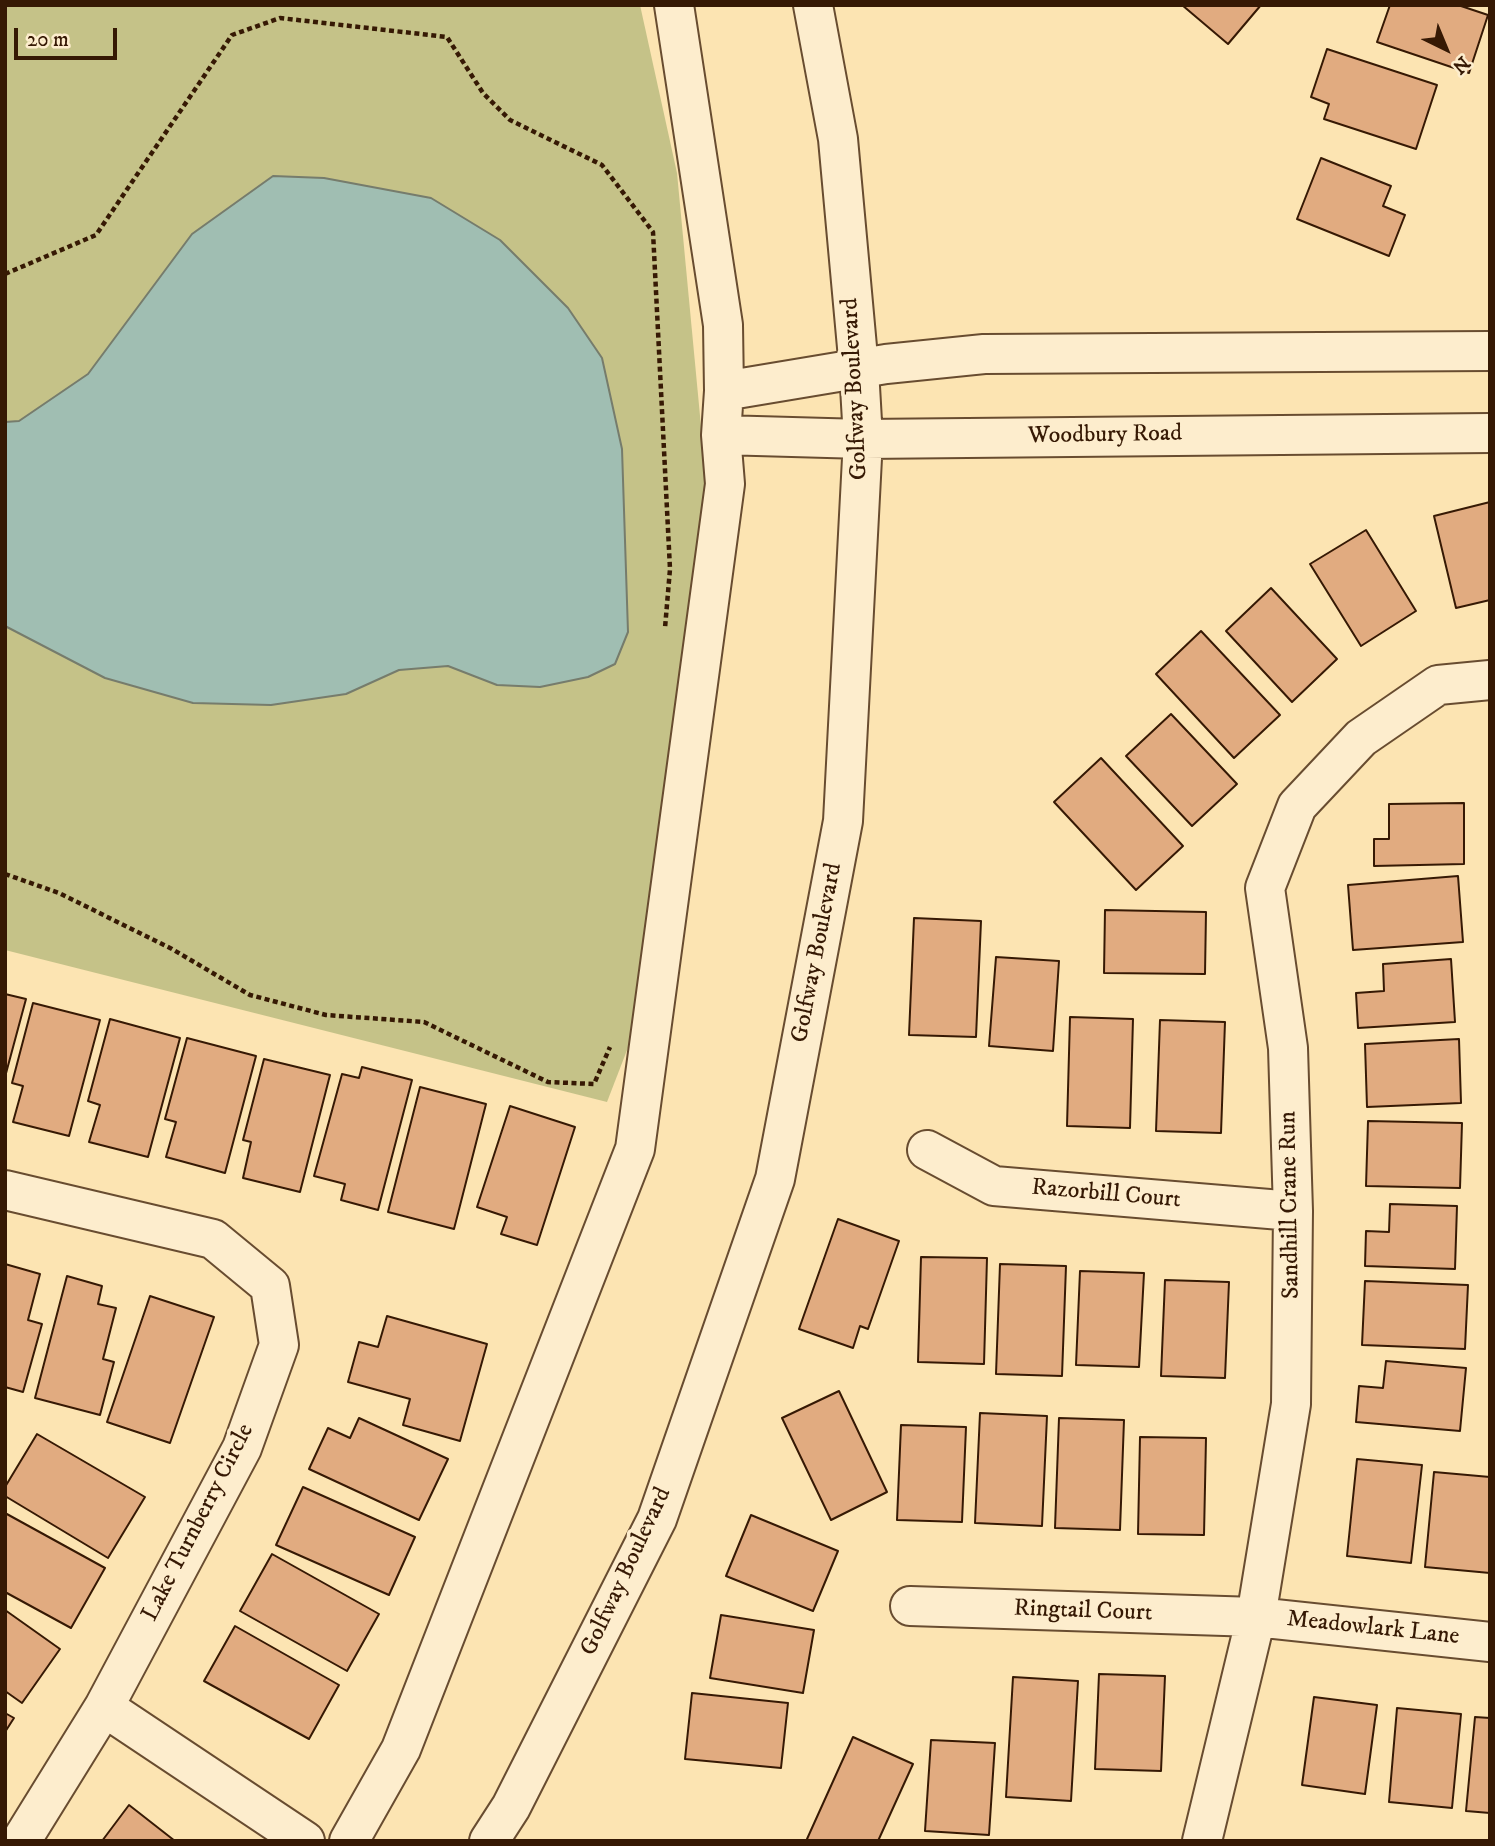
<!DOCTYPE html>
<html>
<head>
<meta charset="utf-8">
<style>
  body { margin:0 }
  #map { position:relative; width:1495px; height:1846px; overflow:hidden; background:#fce4b2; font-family:"IM FELL DW Pica",serif }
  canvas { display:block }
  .frame { position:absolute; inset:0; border:7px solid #361904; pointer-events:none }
  .north { position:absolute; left:1411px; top:14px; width:70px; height:70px; -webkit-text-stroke:5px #fdedcd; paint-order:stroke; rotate:137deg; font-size:19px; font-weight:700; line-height:28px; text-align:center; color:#361904 }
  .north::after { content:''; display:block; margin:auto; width:24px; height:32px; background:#361904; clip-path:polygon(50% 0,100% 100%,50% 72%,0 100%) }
  .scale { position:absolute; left:14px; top:28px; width:103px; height:32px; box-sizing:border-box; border:4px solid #361904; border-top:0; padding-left:9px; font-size:21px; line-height:24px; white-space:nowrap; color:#361904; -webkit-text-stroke:5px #fdedcd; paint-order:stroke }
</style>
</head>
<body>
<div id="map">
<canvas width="1495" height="1846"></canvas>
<div class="frame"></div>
<div class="north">N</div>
<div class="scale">20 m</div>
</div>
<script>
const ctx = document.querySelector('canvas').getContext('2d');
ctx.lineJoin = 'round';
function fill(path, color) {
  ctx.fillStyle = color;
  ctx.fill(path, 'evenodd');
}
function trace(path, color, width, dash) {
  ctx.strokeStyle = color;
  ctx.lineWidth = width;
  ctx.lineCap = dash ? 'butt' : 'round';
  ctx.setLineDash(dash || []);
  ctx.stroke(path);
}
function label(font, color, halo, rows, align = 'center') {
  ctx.font = font + ' "IM FELL DW Pica",serif';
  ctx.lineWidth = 7;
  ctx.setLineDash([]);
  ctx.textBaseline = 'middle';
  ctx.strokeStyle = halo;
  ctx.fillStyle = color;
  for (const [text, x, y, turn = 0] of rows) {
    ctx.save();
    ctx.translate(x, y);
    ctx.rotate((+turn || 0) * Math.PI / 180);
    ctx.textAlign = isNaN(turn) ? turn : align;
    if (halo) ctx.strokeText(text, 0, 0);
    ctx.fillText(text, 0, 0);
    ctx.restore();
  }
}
fill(new Path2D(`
  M5,5H640L677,173L706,479L656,975L607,1102L5,950Z`), '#c5c288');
const water = new Path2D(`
  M273,176L324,178L431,198L500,240L568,308L602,358L622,449L628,632L615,664L588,677L540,687L497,685L448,666L399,670L346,694L271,705L193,703L105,678L5,626V422L19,421L88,374L192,234Z`);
fill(water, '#a0beb2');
trace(water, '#767c6c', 2);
const building = new Path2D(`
  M1182,5H1261L1228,44Z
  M1390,5H1458L1488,15L1469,73L1377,42Z
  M1327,49L1437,85L1416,149L1324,119L1329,104L1311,97Z
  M1321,158L1391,186L1383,206L1405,215L1389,256L1297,219Z
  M1490,502V600L1456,608L1434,516Z
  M1366,530L1416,611L1361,646L1310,564Z
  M1271,588L1337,659L1292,702L1226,631Z
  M1201,631L1280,715L1234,758L1156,674Z
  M1171,714L1237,784L1192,826L1126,756Z
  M1101,758L1183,846L1136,890L1054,802Z
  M1464,803V864L1374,866V839H1389V804Z
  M1458,876L1463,942L1353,950L1348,885Z
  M1105,910L1206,912L1205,974L1104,973Z
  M914,918L981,921L976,1037L909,1035Z
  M996,957L1059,961L1053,1051L989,1046Z
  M1451,959L1455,1022L1358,1028L1356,993L1384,991L1383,964Z
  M5,994L26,999L5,1077Z
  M33,1003L100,1020L69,1136L13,1122L23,1086L12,1083Z
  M1070,1017L1133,1019L1130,1128L1067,1126Z
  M110,1019L180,1038L148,1157L89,1142L100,1105L88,1101Z
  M1160,1020L1225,1022L1221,1133L1156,1131Z
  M187,1038L256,1056L225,1173L166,1157L176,1122L165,1119Z
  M1459,1039L1461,1103L1367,1107L1365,1044Z
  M264,1059L330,1075L300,1192L243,1178L251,1142L243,1140Z
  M362,1067L412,1080L378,1210L341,1200L345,1184L314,1176L342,1074L359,1078Z
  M420,1087L486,1104L454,1229L388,1212Z
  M510,1106L575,1127L537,1245L501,1234L507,1217L477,1207Z
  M1368,1121L1462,1123L1460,1188L1366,1186Z
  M1390,1204L1457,1206L1455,1269L1365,1266L1366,1231L1389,1232Z
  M838,1219L899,1241L868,1329L860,1326L853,1348L799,1329Z
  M921,1257L987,1258L984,1364L918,1362Z
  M5,1264L40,1274L28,1320L42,1324L23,1392L5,1387Z
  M1000,1264L1066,1266L1062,1376L996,1374Z
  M1080,1271L1144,1273L1139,1367L1076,1365Z
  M67,1276L102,1286L98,1304L116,1308L103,1359L114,1362L100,1415L35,1398Z
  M1165,1280L1229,1282L1225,1378L1161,1376Z
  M1365,1281L1468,1285L1465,1349L1362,1345Z
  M150,1296L214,1317L170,1443L107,1422Z
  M387,1316L487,1344L460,1441L403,1425L410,1399L348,1382L359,1342L378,1347Z
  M1386,1361L1466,1368L1460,1431L1356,1422L1359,1386L1383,1388Z
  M839,1391L887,1492L831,1520L782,1418Z
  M980,1413L1047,1416L1042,1526L975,1523Z
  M359,1418L448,1459L419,1520L309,1469L328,1428L350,1438Z
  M1059,1418L1124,1420L1120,1530L1055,1528Z
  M901,1425L966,1427L962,1522L897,1520Z
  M37,1434L145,1497L108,1558L5,1496V1487Z
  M1140,1437L1206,1438L1204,1535L1138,1534Z
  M1357,1459L1422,1465L1411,1563L1347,1556Z
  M1434,1472L1490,1477V1573L1425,1567Z
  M303,1487L415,1537L389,1595L276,1545Z
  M5,1513L105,1568L71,1628L5,1592Z
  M751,1515L838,1551L813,1611L726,1576Z
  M272,1554L379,1614L347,1671L240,1611Z
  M5,1610L60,1649L22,1703L5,1691Z
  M721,1615L814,1630L803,1693L710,1678Z
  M235,1626L339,1685L309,1739L204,1681Z
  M1099,1674L1165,1676L1161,1771L1095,1769Z
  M1013,1677L1078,1681L1071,1801L1006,1797Z
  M692,1693L788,1703L781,1768L685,1759Z
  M1314,1697L1377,1705L1365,1794L1302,1785Z
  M1397,1708L1461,1714L1452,1808L1389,1802Z
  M5,1713L14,1718L5,1732Z
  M1475,1717L1490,1718V1813L1466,1811Z
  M853,1737L913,1764L878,1841H810L807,1839Z
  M931,1740L995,1743L989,1835L925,1831Z
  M129,1805L175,1841H102Z`);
fill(building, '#e1ab80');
trace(building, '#361904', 2);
const minor = new Path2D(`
  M724,391L886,364L984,354L1490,351
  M721,435L863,439L1490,433
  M927,1150L994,1186L1293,1211
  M5,1190L213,1239L270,1286L279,1345L242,1448L104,1707L21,1841
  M910,1606L1256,1617L1490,1642
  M104,1707L305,1841
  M349,1841L401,1749L635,1149L725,484L721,435L724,391L723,325L674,5
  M489,1841L511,1807L657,1519L775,1179L843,821L863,439L859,369L838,139L813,5
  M1202,1841L1256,1617L1291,1404L1293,1211L1288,1048L1265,888L1297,806L1361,738L1438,685L1490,680`);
trace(minor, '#684c30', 42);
trace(new Path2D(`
  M5,274L96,235L232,35L280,18L447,37L483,93L510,120L602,165L653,232L670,569L665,628
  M5,874L59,893L172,949L250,995L326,1015L424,1022L548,1082L594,1084L610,1047`), '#361904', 4.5, [5, 3.5]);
trace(minor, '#fdedcd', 38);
label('24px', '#361904', '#fdedcd', [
  ["Golfway Boulevard",856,389,-93],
  ["Woodbury Road",1105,436,-1],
  ["Golfway Boulevard",818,953,-79],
  ["Razorbill Court",1106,1195,5],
  ["Sandhill Crane Run",1291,1205,-91],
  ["Lake Turnberry Circle",199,1523,-63],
  ["Golfway Boulevard",627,1572,-65],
  ["Ringtail Court",1083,1612,2],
  ["Meadowlark Lane",1373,1629,6]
]);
</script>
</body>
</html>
